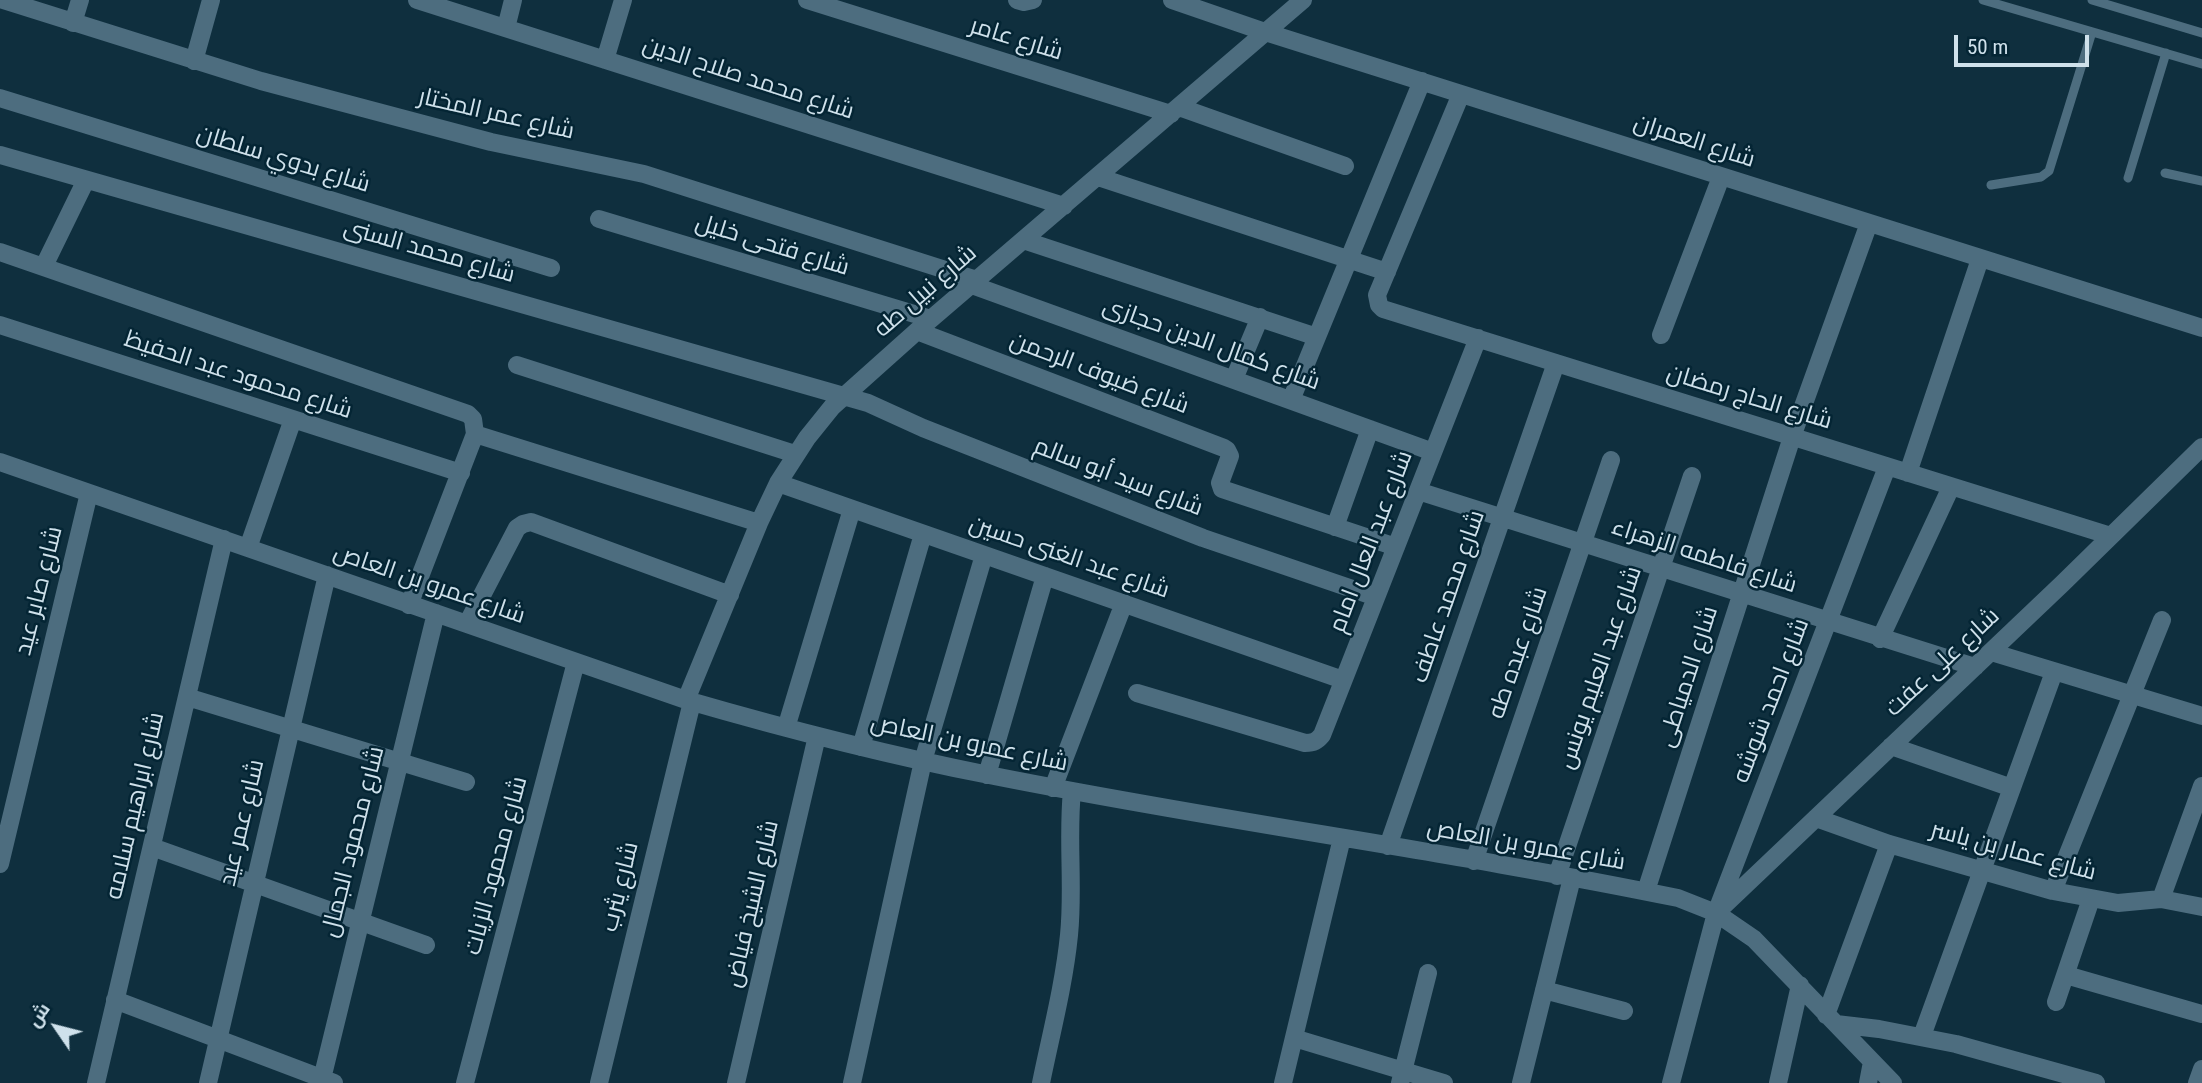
<!DOCTYPE html>
<html>
<head>
<meta charset="utf-8">
<style>
  body { margin:0 }
  #map { position:relative; width:2202px; height:1083px; overflow:hidden; background:#0f2f3e; font-family:"Roboto Condensed",Cairo,sans-serif }
  canvas { display:block }
  .north { position:absolute; left:21px; top:992px; width:70px; height:70px; -webkit-text-stroke:5px #042534; paint-order:stroke; rotate:305deg; font-size:19px; font-weight:700; line-height:28px; text-align:center; color:#cfe1eb }
  .north::after { content:''; display:block; margin:auto; width:24px; height:32px; background:#cfe1eb; clip-path:polygon(50% 0,100% 100%,50% 72%,0 100%) }
  .scale { position:absolute; left:1954px; top:35px; width:135px; height:32px; box-sizing:border-box; border:4px solid #cfe1eb; border-top:0; padding-left:9px; font-size:21px; line-height:24px; white-space:nowrap; color:#cfe1eb; -webkit-text-stroke:5px #042534; paint-order:stroke }
</style>
</head>
<body>
<div id="map">
<canvas width="2202" height="1083"></canvas>
<div class="north">ش</div>
<div class="scale">50 m</div>
</div>
<script>
const ctx = document.querySelector('canvas').getContext('2d');
ctx.lineJoin = 'round';
function trace(path, color, width, dash) {
  ctx.strokeStyle = color;
  ctx.lineWidth = width;
  ctx.lineCap = dash ? 'butt' : 'round';
  ctx.setLineDash(dash || []);
  ctx.stroke(path);
}
function label(font, color, halo, rows, align = 'center') {
  ctx.font = font + ' "Roboto Condensed",Cairo,sans-serif';
  ctx.lineWidth = 5;
  ctx.setLineDash([]);
  ctx.textBaseline = 'middle';
  ctx.strokeStyle = halo;
  ctx.fillStyle = color;
  for (const [text, x, y, turn = 0] of rows) {
    ctx.save();
    ctx.translate(x, y);
    ctx.rotate((+turn || 0) * Math.PI / 180);
    ctx.textAlign = isNaN(turn) ? turn : align;
    if (halo) ctx.strokeText(text, 0, 0);
    ctx.fillText(text, 0, 0);
    ctx.restore();
  }
}
trace(new Path2D(`
  M1983,0L2202,64
  M2092,0L2202,33
  M2165,173L2202,181
  M2128,178L2166,53
  M1991,185L2041,177L2049,171L2092,32`), '#4d6d7f', 9);
trace(new Path2D(`
  M3,0L261,81L491,142L644,174L977,280
  M417,0L1064,206
  M807,0L1171,114
  M1017,0L1024,2L1033,0
  M1172,0L1265,32L2202,328
  M73,23L80,0
  M506,28L513,0
  M605,60L623,0
  M194,61L211,0
  M1461,94L1377,295L1379,305L1383,309L2111,536
  M0,98L551,268
  M1179,107L1345,166
  M0,155L868,403L923,428L1203,538L1376,597
  M1098,177L1387,272
  M599,219L931,319
  M1023,240L1317,337
  M0,252L468,414L473,419L475,434L409,605
  M44,266L86,180
  M972,285L1433,452
  M0,325L461,473
  M917,331L1224,448L1227,450L1230,456L1220,483L1222,489L1396,547
  M1661,335L1721,177
  M517,365L795,454
  M1234,379L1260,317
  M1291,400L1422,81
  M475,434L759,523
  M0,462L686,700C786,729 887,755 989,775C1218,821 1449,851 1678,898L1716,913L1754,939L1893,1083
  M1908,473L1980,259
  M778,483L1343,680
  M1418,491L1975,667
  M1335,527L1370,429
  M248,548L293,419
  M467,624L517,528L523,524L531,522L730,595
  M1880,639L1951,487
  M1991,652L2202,716
  M1137,693L1305,743C1314,743 1317,741 1322,735L1478,338
  M187,697L466,782
  M686,700L759,523L778,483L807,438L832,407L917,331L1303,0
  M786,728L852,509
  M1891,746L2012,788
  M861,747L923,534
  M987,775L1045,576
  M1053,788L1124,603
  M1816,818L1889,844L2053,891L2118,903L2161,899L2202,907
  M1388,846L1556,363
  M152,847L426,945
  M1474,861L1611,460
  M0,864L89,493
  M1557,876L1692,476
  M1646,891L1792,437L1869,223
  M2053,891L2162,620
  M2161,899L2202,786
  M1716,913L2062,584L2202,447
  M2066,975L2202,1014
  M1544,990L1624,1011
  M115,1000L334,1083
  M2056,1002L2091,899
  M1826,1015L1889,844
  M1836,1024L1879,1029L1956,1044L2096,1083
  M1922,1036L2054,672
  M1294,1038L1444,1083
  M96,1083L224,539
  M208,1083L327,575
  M321,1083L436,613
  M465,1083L576,662
  M599,1083L692,702
  M736,1083L817,736
  M852,1083L923,761L984,555
  M1041,1083C1051,1034 1064,985 1069,935C1074,887 1067,839 1072,791
  M1283,1083L1342,838
  M1400,1083L1428,973
  M1521,1083L1572,878
  M1671,1083L1716,913L1887,467
  M1778,1083L1800,985
  M1868,1083L1872,1062
  M2197,1083L2202,1069`), '#4d6d7f', 18);
label('24px', '#cfe1eb', '#042534', [
  ["شارع عامر",1016,40,17],
  ["شارع محمد صلاح الدين",748,79,18],
  ["شارع عمر المختار",496,115,13],
  ["شارع العمران",1694,142,18],
  ["شارع بدوي سلطان",283,160,17],
  ["شارع فتحى خليل",772,246,17],
  ["شارع محمد السنى",429,252,16],
  ["شارع نبيل طه",926,292,-41],
  ["شارع كمال الدين حجازى",1211,345,20],
  ["شارع ضيوف الرحمن",1099,374,21],
  ["شارع محمود عبد الحفيظ",238,376,18],
  ["شارع الحاج رمضان",1749,398,17],
  ["شارع سيد أبو سالم",1118,478,21],
  ["شارع عبد العال امام",1372,542,-69],
  ["شارع فاطمه الزهراء",1704,557,18],
  ["شارع عبد الغنى حسين",1069,558,19],
  ["شارع عمرو بن العاص",429,585,19],
  ["شارع صابر عيد",40,591,-76],
  ["شارع محمد عاطف",1449,597,-71],
  ["شارع عبده طه",1519,653,-71],
  ["شارع على عفت",1943,663,-43],
  ["شارع عبد العليم يونس",1601,668,-71],
  ["شارع الدمياطى",1689,677,-72],
  ["شارع احمد شوشه",1772,701,-69],
  ["شارع عمرو بن العاص",969,744,12],
  ["شارع ابراهيم سلامه",136,806,-77],
  ["شارع عمر عيد",243,823,-77],
  ["شارع محمود الجمال",354,842,-76],
  ["شارع عمرو بن العاص",1526,846,10],
  ["شارع عمار بن ياسر",2013,852,15],
  ["شارع محمود الزيات",497,866,-75],
  ["شارع يثرب",621,887,-76],
  ["شارع الشيخ فياض",753,904,-77]
]);
</script>
</body>
</html>
